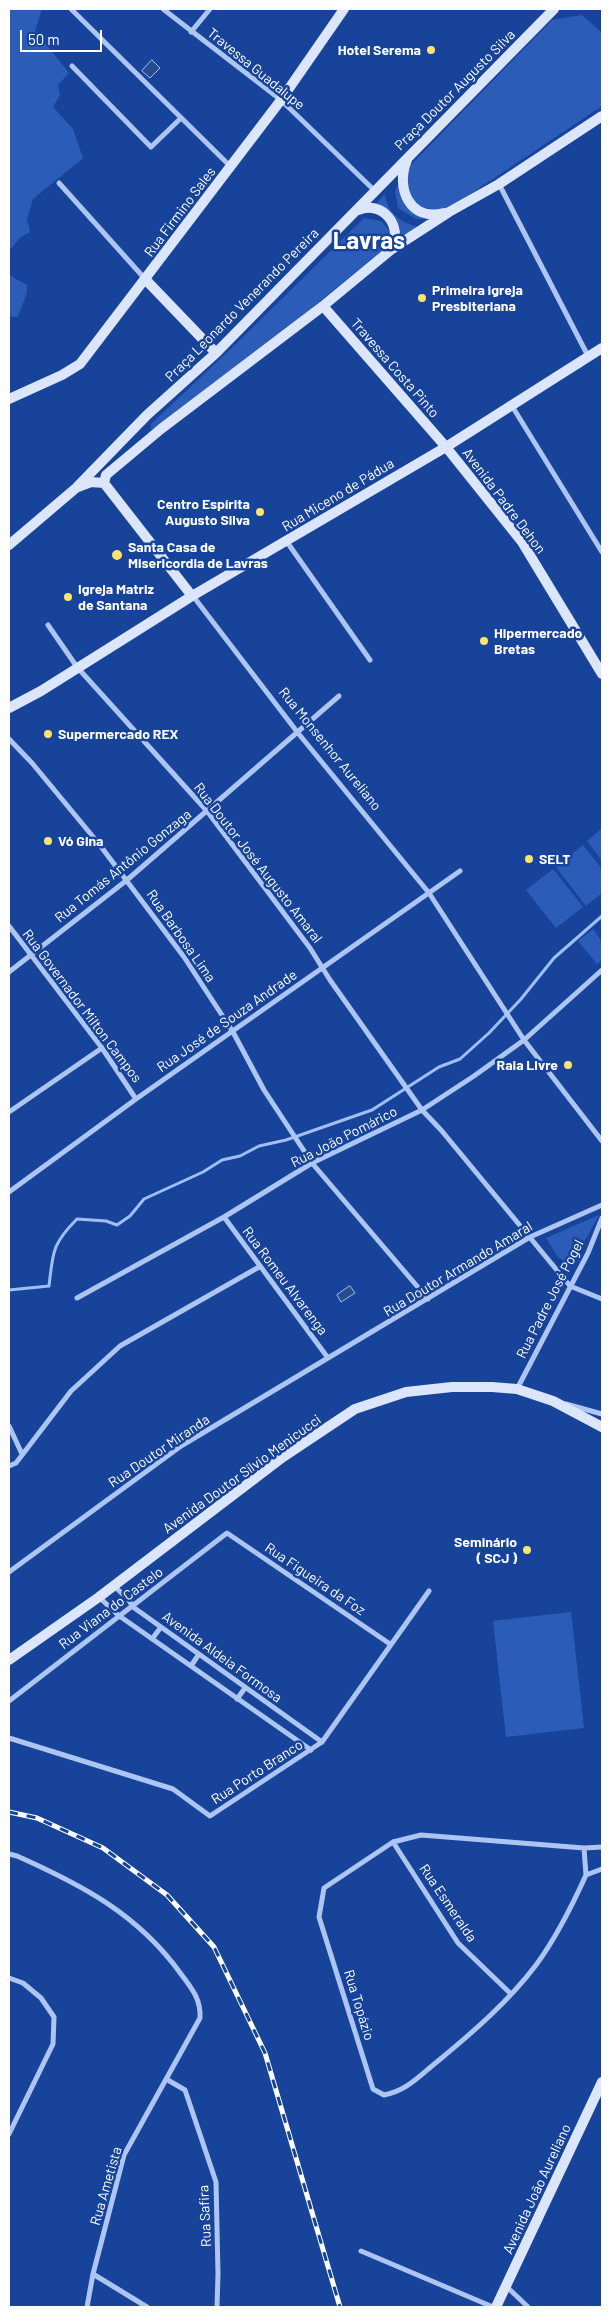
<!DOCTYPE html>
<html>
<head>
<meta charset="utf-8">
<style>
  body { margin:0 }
  #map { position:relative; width:611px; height:2316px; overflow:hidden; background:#17449a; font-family:Barlow,sans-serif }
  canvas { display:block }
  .frame { position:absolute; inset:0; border:10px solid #fff; pointer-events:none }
  .scale { position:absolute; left:20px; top:30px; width:82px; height:22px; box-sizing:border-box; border:2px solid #fff; border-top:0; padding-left:6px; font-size:15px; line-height:18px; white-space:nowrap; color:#fff; -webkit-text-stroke:4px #17449a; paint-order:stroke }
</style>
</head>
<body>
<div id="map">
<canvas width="611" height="2316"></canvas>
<div class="frame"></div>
<div class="scale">50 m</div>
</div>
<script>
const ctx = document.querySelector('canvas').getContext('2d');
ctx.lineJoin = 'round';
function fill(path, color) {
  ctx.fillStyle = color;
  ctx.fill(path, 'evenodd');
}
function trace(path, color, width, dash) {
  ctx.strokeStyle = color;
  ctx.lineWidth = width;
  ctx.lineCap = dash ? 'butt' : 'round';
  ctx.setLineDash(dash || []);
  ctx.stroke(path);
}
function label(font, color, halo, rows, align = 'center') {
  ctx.font = font + ' Barlow,sans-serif';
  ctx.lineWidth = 5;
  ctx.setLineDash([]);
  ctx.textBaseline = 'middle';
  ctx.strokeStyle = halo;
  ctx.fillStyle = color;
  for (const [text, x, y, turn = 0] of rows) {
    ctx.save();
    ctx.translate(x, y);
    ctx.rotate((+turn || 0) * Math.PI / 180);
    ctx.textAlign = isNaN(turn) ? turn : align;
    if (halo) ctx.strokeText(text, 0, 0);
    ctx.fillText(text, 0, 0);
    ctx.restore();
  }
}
fill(new Path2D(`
  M9,9H42L35,31L69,73L58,85L60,95L53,107L73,129L83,158L33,199L27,219L30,232L21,237L9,251Z
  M582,15L602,33V106L433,219H416L398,208L395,191L404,172L552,20Z
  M385,194C387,213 401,223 419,227L399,241L387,217L368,212Z
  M364,218L381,221L391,233V243L271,341L154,430L151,429V424L238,342Z
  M9,275L27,285C28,297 21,305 18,317L9,316Z
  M602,828V861L587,841Z
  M583,845L602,869V893L586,906L556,867Z
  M553,869L583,907L556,928L526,890Z
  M593,929L602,942V960L597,964L578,941Z
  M599,1215L571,1266L558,1257L546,1238Z
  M571,1612L584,1728L506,1737L493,1621Z`), '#2b5db8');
const water = new Path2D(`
  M152,60L160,68L150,78L142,71Z
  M350,1286L355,1293L341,1302L337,1295Z`);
fill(water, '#2a4b8c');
trace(water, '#9fbff4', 1);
trace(new Path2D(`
  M9,1290L49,1286C53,1252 52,1244 77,1219L106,1221L117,1225L130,1216L144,1199L203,1172L222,1160L240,1156L259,1146L286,1140L372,1110L439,1067L460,1059L489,1033L521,999L554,958L602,916`), '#9fbff4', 3);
trace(new Path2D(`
  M71,9L230,166
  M163,9L281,100L375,191
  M191,32L210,9
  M72,66L151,147L181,118
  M59,183L146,280
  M499,184L588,356
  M512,406L602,552
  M287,542L370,660
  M193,596L298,733L429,893L524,1040L602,1141
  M48,625L77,667L207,811L310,948L330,980L422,1110L441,1130L570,1286L602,1299
  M9,739L32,763L99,844L184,957L233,1032L264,1090L312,1163L428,1299
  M9,926L102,1048L136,1099
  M9,972L127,880L339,696
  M9,1112L102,1048
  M9,1192L136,1099L460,871
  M224,1217L328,1358
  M77,1298L224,1217L312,1163L422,1110L474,1076L524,1040L602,970
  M517,1389L588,1253L602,1218
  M566,1404L602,1414
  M9,1426L22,1454
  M9,1466L16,1463L71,1391L120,1346L259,1267
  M9,1572L181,1446L530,1237L602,1205
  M114,1586L128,1599L133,1607L322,1742
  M99,1597L118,1615L311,1750
  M152,1639L161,1627
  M191,1666L199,1654
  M237,1699L245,1688
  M9,1701L227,1533L390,1644
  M9,1738L173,1789L210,1816L322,1742L429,1591
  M393,1842L458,1943L511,1994
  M602,1847L584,1848L421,1835L393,1842L324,1888L319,1917L373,2089L384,2095C408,2090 419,2076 438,2061C473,2032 508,2002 536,1965C556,1938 572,1906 586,1875L602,1869
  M584,1848L586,1875
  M9,1854L17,1856C82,1885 138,1914 181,1974C192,1989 201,1999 200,2018L124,2155L93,2274L87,2307
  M9,1978L23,1983L41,1998L54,2017L53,2044L9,2134
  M166,2079L185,2090L216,2182L218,2274L217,2307
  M361,2251L493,2307
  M93,2274L147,2307
  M506,2286L528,2307`), '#adc5f2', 5);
trace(new Path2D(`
  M407,160C395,188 410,222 444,213
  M358,210C383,200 403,226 392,249
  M146,280L216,353
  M323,306L446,447L522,542L602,674
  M9,399L62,375L80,364L281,100L344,9
  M104,483L106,475L161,429L323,306L392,249L449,212L499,184L602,116
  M104,483L192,596
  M78,487L91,482L104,483
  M9,545L76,488L147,415L216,353L554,9
  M9,708L41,691L192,596L446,447L602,348
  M9,1660L99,1597L283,1457L355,1409L406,1392L452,1387H492L517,1389L553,1401L602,1427
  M496,2307L602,2082`), '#dbe6fc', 10);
const rail = new Path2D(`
  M9,1812L37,1818L103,1848L167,1895L214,1947L265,2053L340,2307`);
trace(rail, '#fff', 5);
trace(rail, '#17449a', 3, [9]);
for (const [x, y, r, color] of [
  [431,50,5,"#ffe36e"],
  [422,298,5,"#ffe36e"],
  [260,512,5,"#ffe36e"],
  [117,555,6,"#ffe36e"],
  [68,597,5,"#ffe36e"],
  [484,641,5,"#ffe36e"],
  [48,734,5,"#ffe36e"],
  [48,841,5,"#ffe36e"],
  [529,859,5,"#ffe36e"],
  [568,1065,5,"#ffe36e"],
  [527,1550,5,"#ffe36e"]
]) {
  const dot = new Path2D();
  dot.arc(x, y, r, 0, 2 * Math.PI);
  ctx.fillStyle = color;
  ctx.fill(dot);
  trace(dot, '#17449a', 2);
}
label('bold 14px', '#fff', '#17449a', [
  ["Hotel Serema",421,50,"right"],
  ["Primeira Igreja",432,290],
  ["Presbiteriana",432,306],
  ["Centro Espírita",250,504,"right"],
  ["Augusto Silva",250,520,"right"],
  ["Santa Casa de",128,547],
  ["Misericordia de Lavras",128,563],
  ["Igreja Matriz",78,589],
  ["de Santana",78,605],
  ["Hipermercado",494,633],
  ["Bretas",494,649],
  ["Supermercado REX",58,734],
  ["Vó Gina",58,841],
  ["SELT",539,859],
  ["Raia Livre",558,1065,"right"],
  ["Seminário",517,1542,"right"],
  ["( SCJ )",517,1558,"right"]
], 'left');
label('14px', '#fff', '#17449a', [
  ["Travessa Guadalupe",256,69,39],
  ["Praça Doutor Augusto Silva",455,90,-45],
  ["Rua Firmino Sales",180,212,-53],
  ["Praça Leonardo Venerando Pereira",242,305,-45],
  ["Travessa Costa Pinto",395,368,49],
  ["Rua Miceno de Pádua",338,495,-31],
  ["Avenida Padre Dehon",504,501,53],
  ["Rua Monsenhor Aureliano",330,749,51],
  ["Rua Doutor José Augusto Amaral",258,863,52],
  ["Rua Tomás Antônio Gonzaga",123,866,-39],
  ["Rua Barbosa Lima",181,936,55],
  ["Rua Governador Milton Campos",82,1006,53],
  ["Rua José de Souza Andrade",227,1021,-35],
  ["Rua João Pomárico",344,1137,-27],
  ["Rua Doutor Armando Amaral",458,1269,-31],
  ["Rua Romeu Alvarenga",285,1281,53],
  ["Rua Padre José Pogel",550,1299,-63],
  ["Rua Doutor Miranda",159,1451,-34],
  ["Avenida Doutor Sílvio Menicucci",242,1474,-36],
  ["Rua Figueira da Foz",315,1579,34],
  ["Rua Viana do Castelo",111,1608,-37],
  ["Avenida Aldeia Formosa",222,1657,36],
  ["Rua Porto Branco",257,1772,-33],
  ["Rua Esmeralda",448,1903,56],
  ["Rua Topázio",359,2005,73],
  ["Rua Ametista",106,2186,-74],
  ["Avenida João Aureliano",537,2189,-65],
  ["Rua Safira",205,2216,-93]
]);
label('bold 24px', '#fff', '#17449a', [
  ["Lavras",369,241]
]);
</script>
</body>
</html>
